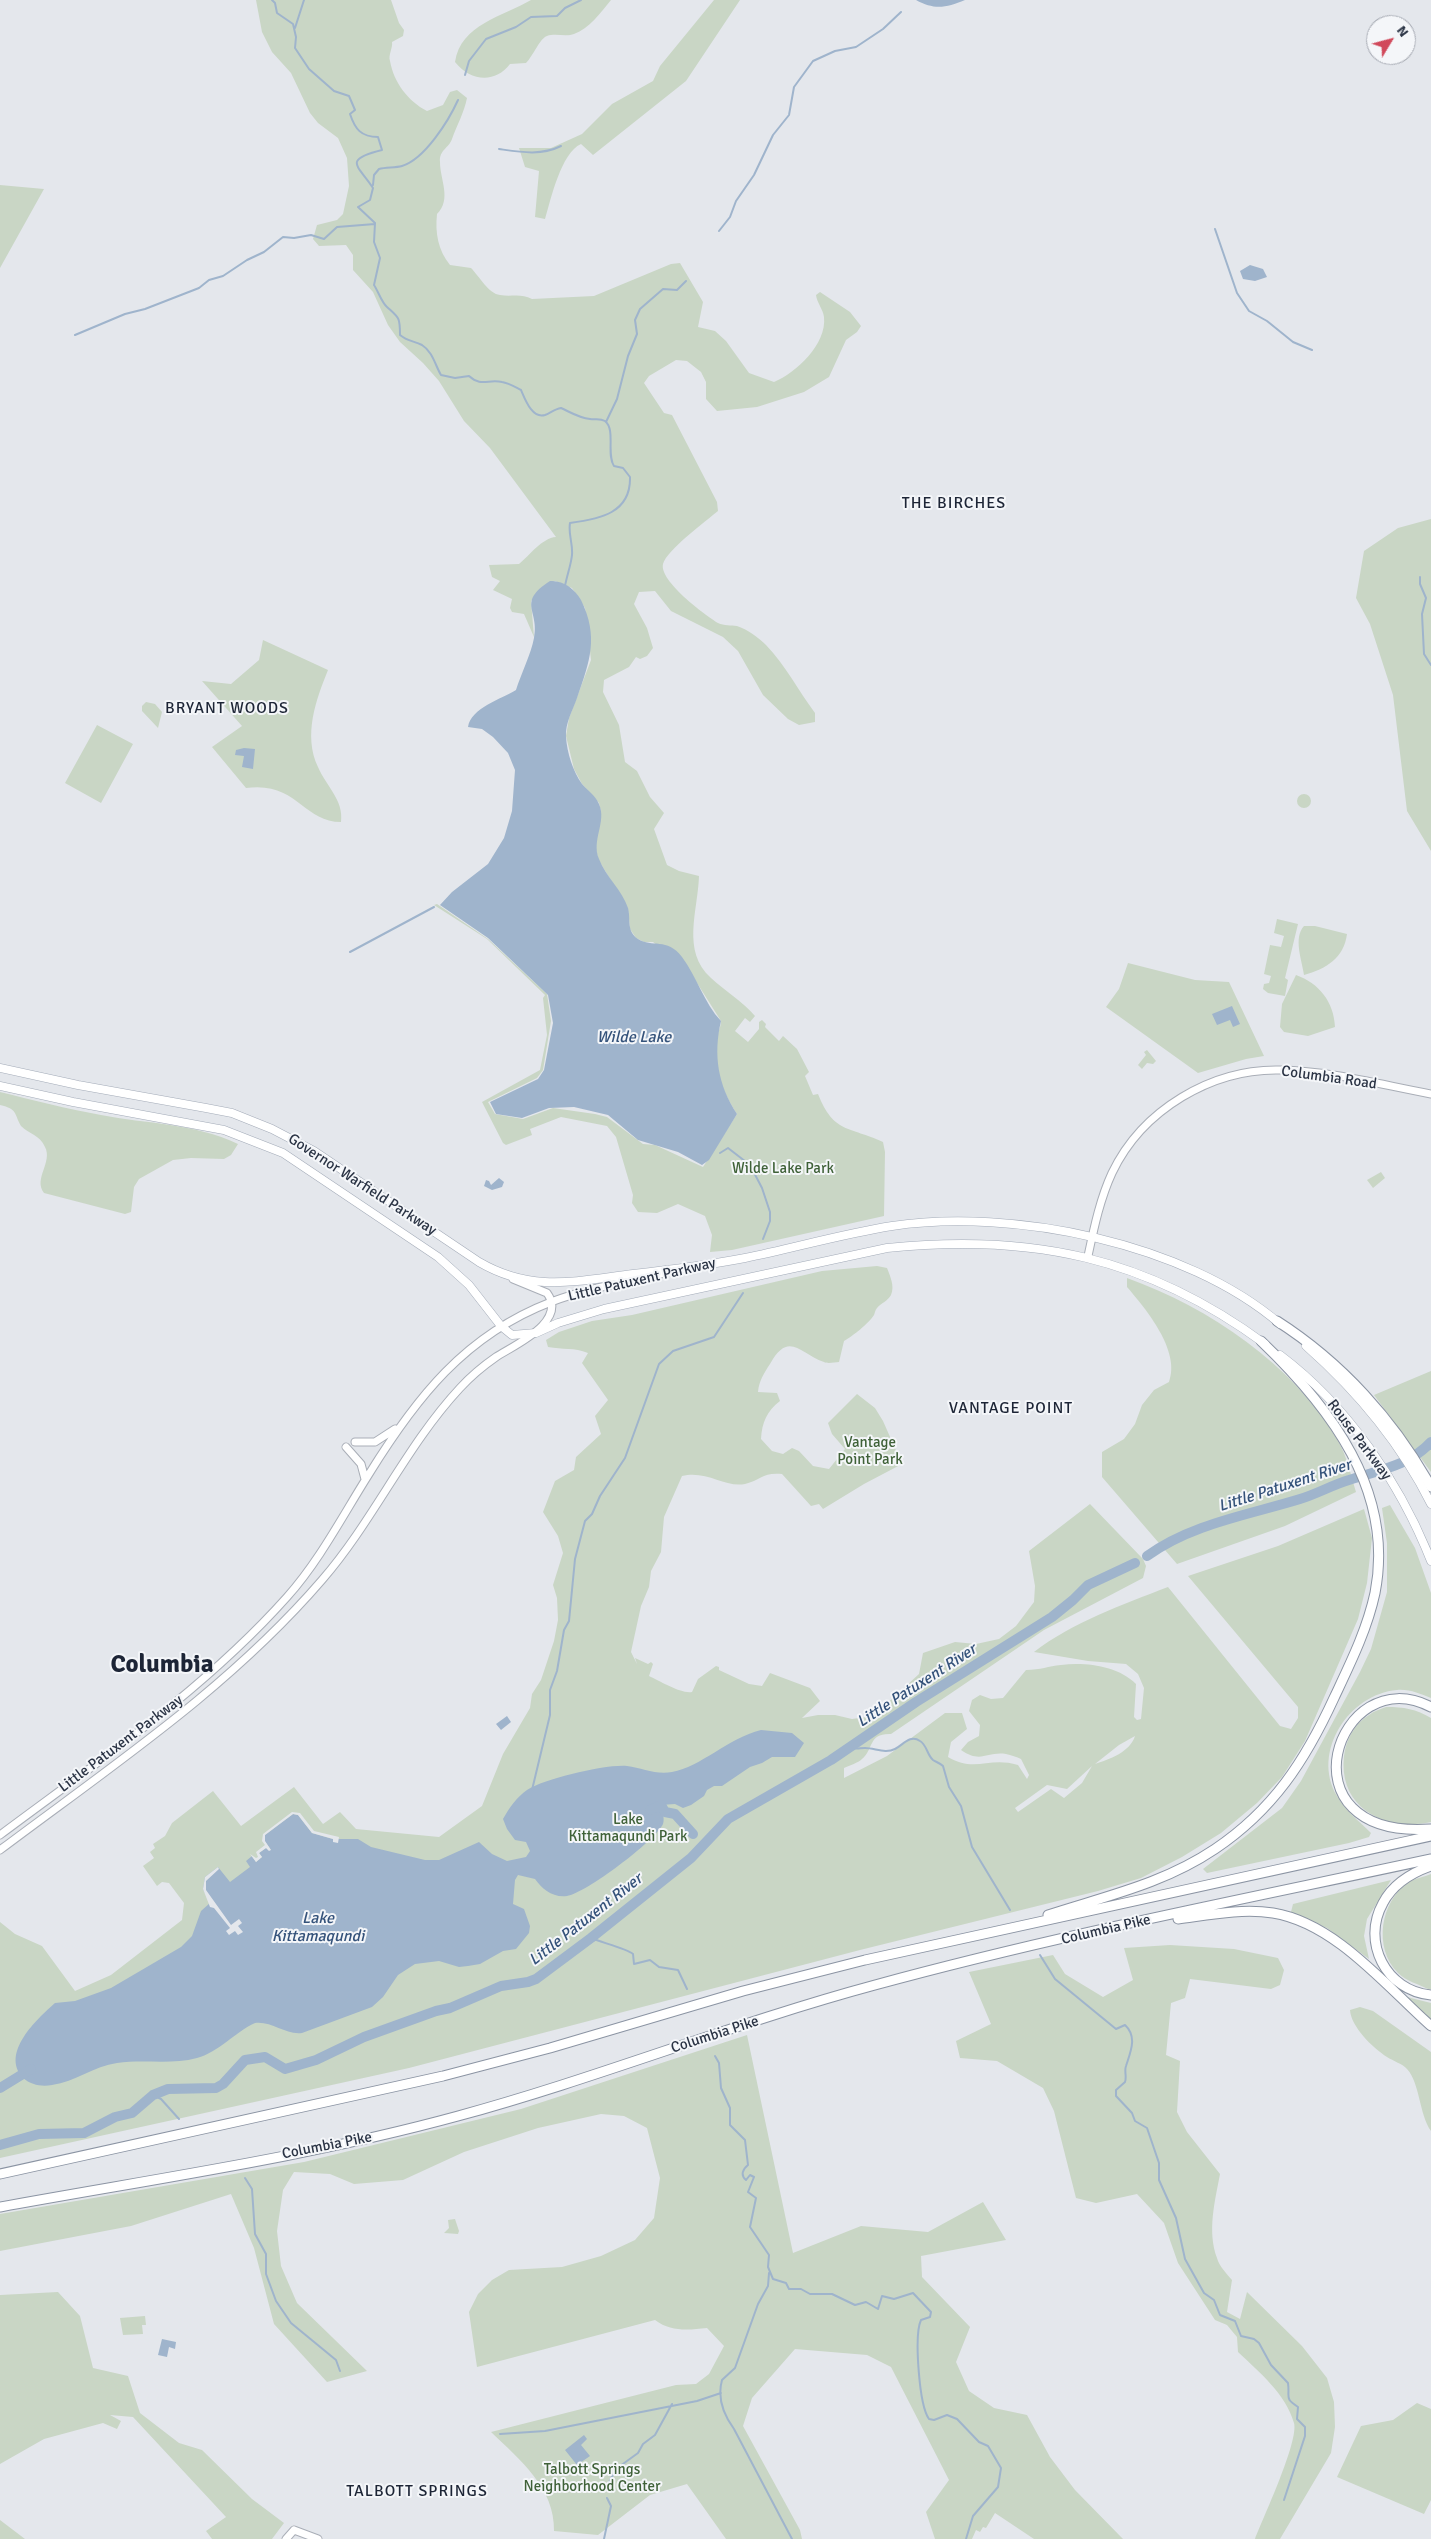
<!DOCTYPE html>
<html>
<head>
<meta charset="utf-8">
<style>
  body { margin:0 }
  #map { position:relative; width:1431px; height:2539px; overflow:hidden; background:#e4e7ec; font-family:Signika,sans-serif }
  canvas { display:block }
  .north { position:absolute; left:1366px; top:15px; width:50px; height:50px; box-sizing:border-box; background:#f4f6f9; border:1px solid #a4a8b1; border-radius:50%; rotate:53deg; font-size:14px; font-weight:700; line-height:20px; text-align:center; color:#2b3445 }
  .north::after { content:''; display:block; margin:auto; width:18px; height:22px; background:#d1495b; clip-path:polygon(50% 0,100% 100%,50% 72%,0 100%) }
</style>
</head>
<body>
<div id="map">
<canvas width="1431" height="2539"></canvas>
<div class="north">N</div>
</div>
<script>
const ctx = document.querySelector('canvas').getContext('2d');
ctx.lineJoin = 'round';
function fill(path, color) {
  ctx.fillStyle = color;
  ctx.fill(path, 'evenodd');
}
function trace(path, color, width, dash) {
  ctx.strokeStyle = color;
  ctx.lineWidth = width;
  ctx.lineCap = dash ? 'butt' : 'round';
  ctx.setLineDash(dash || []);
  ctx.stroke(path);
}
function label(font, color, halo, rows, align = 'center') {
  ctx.font = font + ' Signika,sans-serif';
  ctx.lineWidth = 4;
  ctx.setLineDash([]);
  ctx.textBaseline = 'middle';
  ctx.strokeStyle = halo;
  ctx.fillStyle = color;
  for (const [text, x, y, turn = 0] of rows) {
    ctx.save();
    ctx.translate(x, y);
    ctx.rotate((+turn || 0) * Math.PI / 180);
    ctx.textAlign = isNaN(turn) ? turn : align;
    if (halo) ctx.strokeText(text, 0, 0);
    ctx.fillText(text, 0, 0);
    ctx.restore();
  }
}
fill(new Path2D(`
  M256,0H391L399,23L404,30L403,36L392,42C393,48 388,55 390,61C394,83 408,101 427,111L443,105L450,92L457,90L467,98C464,113 457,125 452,139C449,148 439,150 440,162C440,180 452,199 437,214C435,233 438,250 450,265L471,268C479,276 489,294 500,295C512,297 521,293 532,299L594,296L671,264L680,263L703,302L698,327L715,331L726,341L749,373L774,382C796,373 827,344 824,317C823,309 817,303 816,295L820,292L850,312L861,326L857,332L846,340L829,377L804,392L757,407L717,411L706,399V382L701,372L687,361L676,360L649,376L644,383L664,413L672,415L717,502L718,511C706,521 667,550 663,564C659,581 705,615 718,623C724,626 731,625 737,626C747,629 759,638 766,645C786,666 798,690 815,713V722L799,725L788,719L763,695L738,651L723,637L671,611L655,591L639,592L634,604L647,628L653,648L647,656L640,659L636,657L629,667L604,680L603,692L619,725L625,762L637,771L650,797L664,813L654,829L667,865L679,871L699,876C698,911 681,951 711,978C725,991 742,1001 755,1016L750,1022L745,1018L735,1031L748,1042L759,1029V1022L762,1020L766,1024L765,1027L779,1041L783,1036L797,1049L809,1072L805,1076L813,1095L818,1094C834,1134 849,1126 883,1142L885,1152L884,1216L732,1250L710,1252L712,1235L705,1216L678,1204L657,1213L638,1212L632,1203L633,1195L616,1137L607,1126L561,1117L530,1129L532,1135L506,1145L503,1143L482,1102L540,1070L547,1035L543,998L545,995L487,939L434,905L437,904L488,939L547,994L551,1021L543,1070L537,1078L488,1102L495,1114L523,1119L553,1108L595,1114L607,1117L643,1144L655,1145L703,1167L737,1114C724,1094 713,1068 715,1044C716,1036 721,1028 721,1021L692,975L653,942H644L636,938L630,929L628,909L598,859L595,845L601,812L599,803L582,784L574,769L566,736L569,718L591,660L585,608L572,588L555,581L531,601L534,637L524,614L512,612L510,608L512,599L493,590L500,581L492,577L489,565L519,564C530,555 542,538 556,537L490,448L464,421L439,381L423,363L400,342L388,325L373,292L353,270V255L346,245L319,246L313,239L317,225L337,220L343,214L349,186L347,158L338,138L318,123L310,113L291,73L272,52L262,32Z
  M531,0H611C601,12 589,29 574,34C566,37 555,33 547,36C540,38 533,56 526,63L510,64C495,84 470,81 455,62C461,24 502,17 531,0Z
  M714,0H740L686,81L593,155L581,144C561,153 551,199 545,219L535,217L539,171L525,167L519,148H551L582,134L612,104L653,81L660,66Z
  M0,185L44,189L0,268Z
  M1431,519V851L1407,811L1393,695L1370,624L1356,598L1364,551L1398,528Z
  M263,640L328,670C316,700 303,735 318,767C326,786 344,800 341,822C303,822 297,781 246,788L212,747L242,726L202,681L231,684L259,660Z
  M146,702L155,704L162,712L158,728L142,711V706Z
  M97,725L133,744L101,803L65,783Z
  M1297 801a7 7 0 1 1 14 0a7 7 0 1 1-14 0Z
  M1277,919L1298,924L1285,978L1288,980L1285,996L1268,993L1263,989L1264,984L1269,983L1271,976L1264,974L1270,945L1281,947L1284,936L1274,933Z
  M1304,926H1315L1347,934C1344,958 1326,969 1304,975C1302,960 1293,938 1304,926Z
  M1128,963L1195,980L1229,982L1264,1056L1246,1059L1198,1073L1106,1007L1119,989Z
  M1296,975C1319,983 1334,1002 1335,1027L1308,1036L1284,1032L1280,1027L1282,1004Z
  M1147,1050L1156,1061L1153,1064L1147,1063L1142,1069L1138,1065L1146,1055L1144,1052Z
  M0,1092C33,1100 67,1109 101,1115C147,1124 194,1123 238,1144L231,1155L224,1159L191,1158L173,1160L139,1179L134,1187L131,1212L125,1214L44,1193C33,1179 53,1162 45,1147C40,1135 29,1134 21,1126C14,1114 18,1109 0,1105Z
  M1381,1172L1385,1178L1373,1188L1367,1180Z
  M877,1266L887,1268C890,1276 895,1286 891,1295C888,1301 881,1303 877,1308C875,1310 875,1313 874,1315C869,1323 853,1336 844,1341L839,1362C835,1362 828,1364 824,1362C800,1354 789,1330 770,1364C764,1373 759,1381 758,1392L777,1393L780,1401C767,1411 762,1422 761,1439L772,1451L783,1454L792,1448L799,1451L813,1466L829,1469L845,1449L832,1434L828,1423L857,1394L875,1408L883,1421L902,1464L864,1484L823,1509L819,1504L811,1506L782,1474C763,1472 761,1480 745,1484C725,1488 707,1470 682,1476L664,1517L661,1552L651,1571L649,1587L641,1606L631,1652L637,1664L635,1658L648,1664L651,1662L653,1664L649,1676C660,1681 681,1694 692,1692L698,1679L716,1666L719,1667V1670L749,1684L762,1686L770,1673L810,1688L820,1701L802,1718L818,1715H835L852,1719L866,1717L881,1709L919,1674L923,1653L955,1642L976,1644L999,1639L1016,1626L1034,1602L1035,1586L1029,1551L1090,1504L1143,1559L1146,1566L1143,1578L1044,1630L891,1734C868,1733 874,1749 862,1759C858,1763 850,1765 844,1768V1778L887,1756L945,1713H962L967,1729L951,1742L948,1757C975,1773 989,1756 1018,1765L1027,1779L1029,1775L1021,1759C1017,1757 1011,1755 1006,1754C987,1751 981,1764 961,1750L968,1742L979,1736L980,1725L969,1711L972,1700L980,1695L991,1699L1003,1698L1026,1670C1041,1670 1048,1666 1061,1665C1086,1662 1118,1666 1136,1684L1134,1717L1137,1720L1141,1719L1144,1688L1138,1674L1126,1664L1088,1661L1034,1652C1073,1622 1122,1605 1168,1587L1280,1726L1291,1729L1298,1718V1707L1188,1576L1278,1546L1364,1509L1372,1538L1367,1583L1358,1619L1305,1741L1282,1777L1257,1803L1221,1833L1182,1857L1141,1878L1098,1891L860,1950L409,2068L0,2158V1922L15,1934L42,1946L75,1991L111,1975L182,1920L184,1903L169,1883L162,1882L157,1886L143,1866L154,1858L150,1852L155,1848L153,1844L165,1836L172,1823L213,1791L241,1826L294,1787L323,1824L340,1812L356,1829L439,1837L482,1806L503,1754L530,1708L532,1694L541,1680L554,1641L558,1620L557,1598L553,1585L563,1553L558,1536L543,1512L555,1481L574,1470L576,1457L601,1434L595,1416L608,1400L582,1363L588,1353C574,1347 563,1350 548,1347L546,1340L559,1332L592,1321L632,1315L822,1271ZM1135,1736C1130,1752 1110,1759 1095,1764L1119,1745ZM1092,1766L1082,1783L1064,1798L1051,1789L1018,1812L1015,1808L1047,1785L1067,1789Z
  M1127,1278C1210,1308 1293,1364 1338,1441C1347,1456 1351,1476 1356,1492L1285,1526L1177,1564L1102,1477V1452L1124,1439L1135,1424L1142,1405L1154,1390L1169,1382C1181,1351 1146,1309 1127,1287Z
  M1431,1371V1472L1374,1395Z
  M1390,1505L1415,1548L1431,1593V1698C1420,1694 1410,1689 1397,1690C1349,1694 1311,1752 1337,1796C1345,1810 1360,1822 1371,1833L1369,1837L1349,1843L1207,1873L1203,1869L1282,1808L1301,1781L1360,1672L1371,1649L1387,1592V1543L1382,1508Z
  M1386,1707C1404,1707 1416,1709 1431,1718V1822C1385,1832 1338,1808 1344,1756C1346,1740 1354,1724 1369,1715C1374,1711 1381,1709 1386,1707Z
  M1431,1874V1989H1428C1418,1984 1406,1981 1398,1973C1373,1948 1380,1901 1409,1882C1416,1878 1424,1877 1431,1874Z
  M1391,1880L1367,1919L1364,1936L1369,1959L1327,1928L1291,1912L1293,1904Z
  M1170,1945L1234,1949L1278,1958L1284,1970L1280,1985L1271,1989L1190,1979L1185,1998L1171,2003L1166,2055L1180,2061L1177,2112L1187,2132L1220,2174C1215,2201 1207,2231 1217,2258C1219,2266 1227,2274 1232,2280L1227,2312L1240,2319L1247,2292L1302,2346L1327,2378L1334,2402L1335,2427L1331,2453L1280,2539H1255C1263,2518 1299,2441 1294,2423C1286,2394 1259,2372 1238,2352L1237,2337L1227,2325L1215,2320L1178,2263L1164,2223L1137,2194L1096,2203L1076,2198L1054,2111L1043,2088L997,2061L960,2058L956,2041L991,2024L969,1972L1053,1955L1065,1974L1103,1997L1133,1980L1124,1948Z
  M1407,1997L1431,2003V2020Z
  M1360,2007L1373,2011L1431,2052V2131C1419,2114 1420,2083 1407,2069C1403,2064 1393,2061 1387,2057C1373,2048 1351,2027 1350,2010Z
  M747,2035L793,2253L861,2226L928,2232L983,2202L1006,2240L921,2256L922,2277L970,2327L956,2362L969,2391L994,2408L1027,2415L1050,2457L1075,2490L1123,2539H1034L995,2513L986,2528L983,2527L980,2532L976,2530L972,2539H935L926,2512L949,2480L891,2367L867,2355L795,2349L752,2398L743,2426L800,2530L802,2539H726L687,2484L650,2495L598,2535L554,2531C555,2488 520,2460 491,2432L676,2385L696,2384L709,2374L724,2346L707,2328C688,2330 671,2332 655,2320L477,2367L469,2312L478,2294L492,2280L509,2270L562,2267L601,2256L635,2240L654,2218L660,2178L647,2128L624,2116L601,2114L538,2128L464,2152L403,2180L354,2184L330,2174L294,2172L283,2190L277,2231L281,2266L297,2303L367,2371L327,2382L274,2324L254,2248L231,2194L131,2226L0,2251V2214L304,2162L521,2109Z
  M455,2219L459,2231L458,2234L444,2233L449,2228L448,2220Z
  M58,2292L80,2316L93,2368L128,2376L140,2413L179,2443L202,2450L252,2499L284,2523L272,2539H212L206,2531L226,2517L133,2417L110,2415L121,2421L117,2429L103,2423L44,2439L0,2464V2295Z
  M145,2316L146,2325H142L143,2334L123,2335L120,2318Z
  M1417,2403L1431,2409V2500L1424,2514L1337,2477L1361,2426L1393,2420Z
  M0,2520L25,2539H0Z`), '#c9d6c5');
fill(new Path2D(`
  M916,0H965C946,8 934,10 916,0Z
  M1250,265L1263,269L1267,277L1255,281L1243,279L1240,271Z
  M550,581C563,580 575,589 581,600C599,637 590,661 577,698C573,710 565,723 566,737C567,753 573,771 582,784C588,791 595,795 599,804C607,822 591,840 599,859C606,877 622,890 628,908C631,919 626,931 638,939C652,948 667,937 682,957C697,977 704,1003 721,1021C713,1055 718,1085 737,1114L709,1160L702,1165L678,1152L638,1140L608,1115L574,1107L549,1108L522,1118L496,1114L490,1102L538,1079L544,1070L553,1023L548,995L488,938L440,905L452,892L488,864L504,838L512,811L515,770L508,753L493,737L482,729L468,727C471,708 501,699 516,690C521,674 531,654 534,638C540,610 516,603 550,581Z
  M244,748L255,749L253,769L242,767L244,756L235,755L236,750Z
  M1232,1006L1240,1024L1233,1027L1230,1020L1217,1025L1212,1014Z
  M499,1178L504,1182L502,1187L492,1190L484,1186L486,1180L489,1181L491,1185Z
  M507,1716L511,1722L501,1730L496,1724Z
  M761,1730L792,1733L804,1743L795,1757H772L762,1763L750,1767L722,1786H714L707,1790L704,1796L691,1805L683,1808L675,1804L661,1805C662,1811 665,1818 663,1824C655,1841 586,1893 567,1896C553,1898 542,1889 535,1879L518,1875L515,1880L513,1904L524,1909L530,1926L529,1933L516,1949L503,1951L480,1964L468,1966L459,1967L439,1961L415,1964L398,1975L383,1997L372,2007L302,2033C285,2035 272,2021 255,2023C235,2032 219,2052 197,2058C171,2065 143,2059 117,2063C94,2066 75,2082 52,2085C42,2087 31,2085 23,2078C0,2053 37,2019 55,2003L75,2001L111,1988L181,1947L192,1936L201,1911L210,1903L203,1889L205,1877L218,1867L230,1882L250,1867L246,1861L252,1856L256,1862L262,1857L259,1853L266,1848L271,1850L264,1840L265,1835L293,1814L298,1815L312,1833L333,1839H358L371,1847L425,1860H439L479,1842L492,1854L507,1861L526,1857L530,1851L526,1842L515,1840L507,1829L503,1819C509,1808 517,1797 527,1790C544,1779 606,1764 627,1766C642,1768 656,1775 672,1772C701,1767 728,1738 761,1730Z
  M162,2339L176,2342L175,2349L169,2347L167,2357L158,2355Z
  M584,2435L587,2439L581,2445L590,2456L577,2465L565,2450Z`), '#9fb4cc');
fill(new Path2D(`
  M292,1812L300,1813L314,1831L339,1837L338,1843L333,1842V1839L312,1833L298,1815L293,1814L265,1835V1841L271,1850L269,1851L266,1848L259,1853L262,1857L256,1862L250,1854L256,1858L258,1857L256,1852L265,1845L262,1841L263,1834Z
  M218,1867L219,1869L206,1881V1890L231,1925L239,1919L242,1923L238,1926L243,1932L238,1935L235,1931L229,1935L226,1931L230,1928L214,1908L210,1907L203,1889L205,1877Z`), '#e4e7ec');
trace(new Path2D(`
  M272,0L275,3L277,13L293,24L296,37L295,48L309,69L334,91L349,96L355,110L350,114C355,129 361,137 378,137L382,150C342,160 358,165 373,188L370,200L358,207L375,223L374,242L380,258L374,285C378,291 382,303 387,307C399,318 400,317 400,335C407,341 414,341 422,345C433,352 435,365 441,375L455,378L469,376C481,387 488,379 502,382C509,383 515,387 521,390C525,399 532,419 545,415C550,413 555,409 561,408C570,412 579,418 590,419C595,420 600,418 605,421C616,430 606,454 614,466L623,468L630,477C631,513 600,519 570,523C568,534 573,543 572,555C571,565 567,575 565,586
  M295,28L304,0
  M465,75L469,61L486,39L516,27L531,17L557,16L565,8L581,0
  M499,149C520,152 541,156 561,146
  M373,185L374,175L379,169C386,167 395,168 402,166C425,159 449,120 458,100
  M1215,229L1237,293L1249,311L1267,321L1293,342L1312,350
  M719,231L730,217L736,201L754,175L773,135L789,115L794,87L813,61L835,51L856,47L883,29L901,12
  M75,335L125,314L145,309L199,288L209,280L223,276L247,260L264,252L283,237L294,238L311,235L324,239L337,227L375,224
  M606,422L617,399L628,356L637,334L635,320L640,309L663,289L677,290L686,281
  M1420,577V584L1426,598L1422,614L1424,654L1431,665
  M350,952L434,907
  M720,1153L728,1148L750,1165L762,1188L770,1212V1221L763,1239
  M1427,1446L1431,1449
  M849,1747C855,1750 859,1748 865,1748C875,1748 885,1754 895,1749C903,1745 910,1734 920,1741C927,1745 927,1755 933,1760C936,1762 940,1763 943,1766L949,1787L961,1806L972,1847L1010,1910
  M532,1790L550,1715V1690L557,1671L564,1630L569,1621L575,1559L585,1521L592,1514L600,1496L625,1458L659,1364L673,1351L714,1337L743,1293
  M591,1938C600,1942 628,1949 633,1954L634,1964L650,1960L659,1967L678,1970L687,1989
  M1040,1955L1055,1979L1116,2029L1125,2025C1138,2037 1130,2053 1126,2066C1124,2071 1127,2076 1125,2082L1116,2090V2096L1132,2113L1135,2121L1147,2128L1159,2163V2180L1176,2218L1185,2259L1204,2293L1214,2300L1220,2315L1235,2321L1241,2336L1254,2339L1259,2343L1271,2365L1288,2383C1290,2398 1284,2398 1298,2407L1297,2419L1305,2427V2436L1284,2500
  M715,2056L719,2063L721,2088L730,2108V2125L745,2140L748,2165C743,2169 740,2175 746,2180L750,2175L754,2177L748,2192L756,2198L750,2227L769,2255L768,2267L773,2279L786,2283L789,2289H801L810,2294H832L855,2305L866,2302L878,2309L882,2296L894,2299L913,2293L931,2312L930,2317L921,2320C914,2335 919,2405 929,2419L934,2420L947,2415L957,2419L979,2442L988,2446L1001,2468L998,2487L973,2516L966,2539
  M153,2095L161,2099L179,2119
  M245,2178L252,2189L255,2234L266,2254V2274L276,2301L291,2323L336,2360L340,2371
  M769,2273L768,2286L758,2304L735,2368L722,2380C717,2398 723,2414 734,2429L792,2539
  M500,2434L545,2431L697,2401L721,2393
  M607,2486L616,2469L638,2453L643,2444L655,2435L672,2404
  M604,2539L611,2506L607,2498`), '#9fb4cc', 2);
trace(new Path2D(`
  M1147,1556C1191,1524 1248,1515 1300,1499C1317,1494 1332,1485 1349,1480C1379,1470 1409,1466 1431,1442
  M650,1810L661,1805L665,1812L675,1814L693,1834
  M0,2088L31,2069
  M0,2145L39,2134L84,2133L115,2117L132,2113L153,2095L168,2089L216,2088L223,2084L245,2060L265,2057L285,2069L316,2060L364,2037L436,2011L450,2008L501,1986L528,1982L536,1979L591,1938L691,1858L728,1819L831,1760L916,1702L1052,1617L1073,1600L1088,1585L1135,1563`), '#9fb4cc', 10);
const secondary = new Path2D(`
  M1088,1256C1094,1228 1100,1199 1112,1173C1142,1110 1212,1068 1281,1070C1331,1071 1382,1085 1431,1094
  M355,1442H375L395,1429
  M346,1447L361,1464L365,1479
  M0,1835C99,1761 204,1690 287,1597C320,1560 343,1515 369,1474C416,1398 465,1335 551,1302C588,1288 627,1282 665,1273
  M0,1850C113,1765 229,1688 322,1580C374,1520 406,1446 460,1388C471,1376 483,1366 496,1357C514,1345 568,1322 547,1293L513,1279
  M294,2530L318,2539
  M286,2539L294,2530`);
const primary = new Path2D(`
  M0,1068L78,1085L206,1108L232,1113L272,1129L314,1151L479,1262C532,1293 576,1281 633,1274C670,1270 708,1265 745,1258C794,1248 842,1234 892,1226C1013,1208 1186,1243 1280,1324
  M0,1086L73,1102L224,1130L283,1153L438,1257L469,1285L501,1326L512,1335L536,1333L558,1323L604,1309L887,1248C1031,1233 1147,1257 1265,1344
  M1306,1346C1357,1391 1401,1444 1431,1504
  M1280,1355C1348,1406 1400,1483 1431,1561`);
const highway = new Path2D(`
  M1277,1321C1341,1362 1394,1420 1431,1487
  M1431,1707C1337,1658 1276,1840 1431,1829
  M1431,1866C1411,1873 1393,1884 1383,1903C1361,1942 1386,1991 1431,1995
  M1048,1915C1106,1896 1163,1884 1215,1849C1273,1810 1305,1761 1334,1698C1350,1664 1367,1630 1375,1593C1395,1491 1330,1407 1261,1341
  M1178,1919C1208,1915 1242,1908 1273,1913C1335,1923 1386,1986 1431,2026
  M0,2174L443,2076L550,2048L743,1991L865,1960L1431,1836
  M0,2207C153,2179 308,2157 458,2116C598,2078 734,2023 875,1985C1058,1935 1245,1899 1431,1859`);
trace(secondary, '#a9aeb7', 9);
trace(primary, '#a3abb8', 9);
trace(highway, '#8b94a3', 11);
trace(secondary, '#fff', 7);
trace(primary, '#fff', 8);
trace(highway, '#fff', 9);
label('15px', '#2b3445', '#f4f6f9', [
  ["Columbia Road",1329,1078,8],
  ["Governor Warfield Parkway",362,1185,33],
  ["Little Patuxent Parkway",642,1280,-13],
  ["Rouse Parkway",1359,1440,53],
  ["Little Patuxent Parkway",121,1744,-37],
  ["Columbia Pike",1106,1930,-13],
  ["Columbia Pike",715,2035,-18],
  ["Columbia Pike",327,2146,-11]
]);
label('15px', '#3f6138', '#f4f6f9', [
  ["Wilde Lake Park",783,1169],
  ["Vantage",870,1443],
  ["Point Park",870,1460],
  ["Lake",628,1820],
  ["Kittamaqundi Park",628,1837],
  ["Talbott Springs",592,2470],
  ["Neighborhood Center",592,2487]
]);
ctx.letterSpacing = '1px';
label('16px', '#1d2536', '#f4f6f9', [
  ["THE BIRCHES",954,504],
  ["BRYANT WOODS",227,709],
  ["VANTAGE POINT",1011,1409],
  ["TALBOTT SPRINGS",417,2492]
]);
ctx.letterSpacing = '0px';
label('italic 16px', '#34527a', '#f4f6f9', [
  ["Wilde Lake",634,1038],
  ["Little Patuxent River",1285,1486,-18],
  ["Little Patuxent River",917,1686,-33],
  ["Lake",318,1919],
  ["Kittamaqundi",318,1937],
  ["Little Patuxent River",586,1920,-38]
]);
label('bold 25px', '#1d2536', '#f4f6f9', [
  ["Columbia",162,1665]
]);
</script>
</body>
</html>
